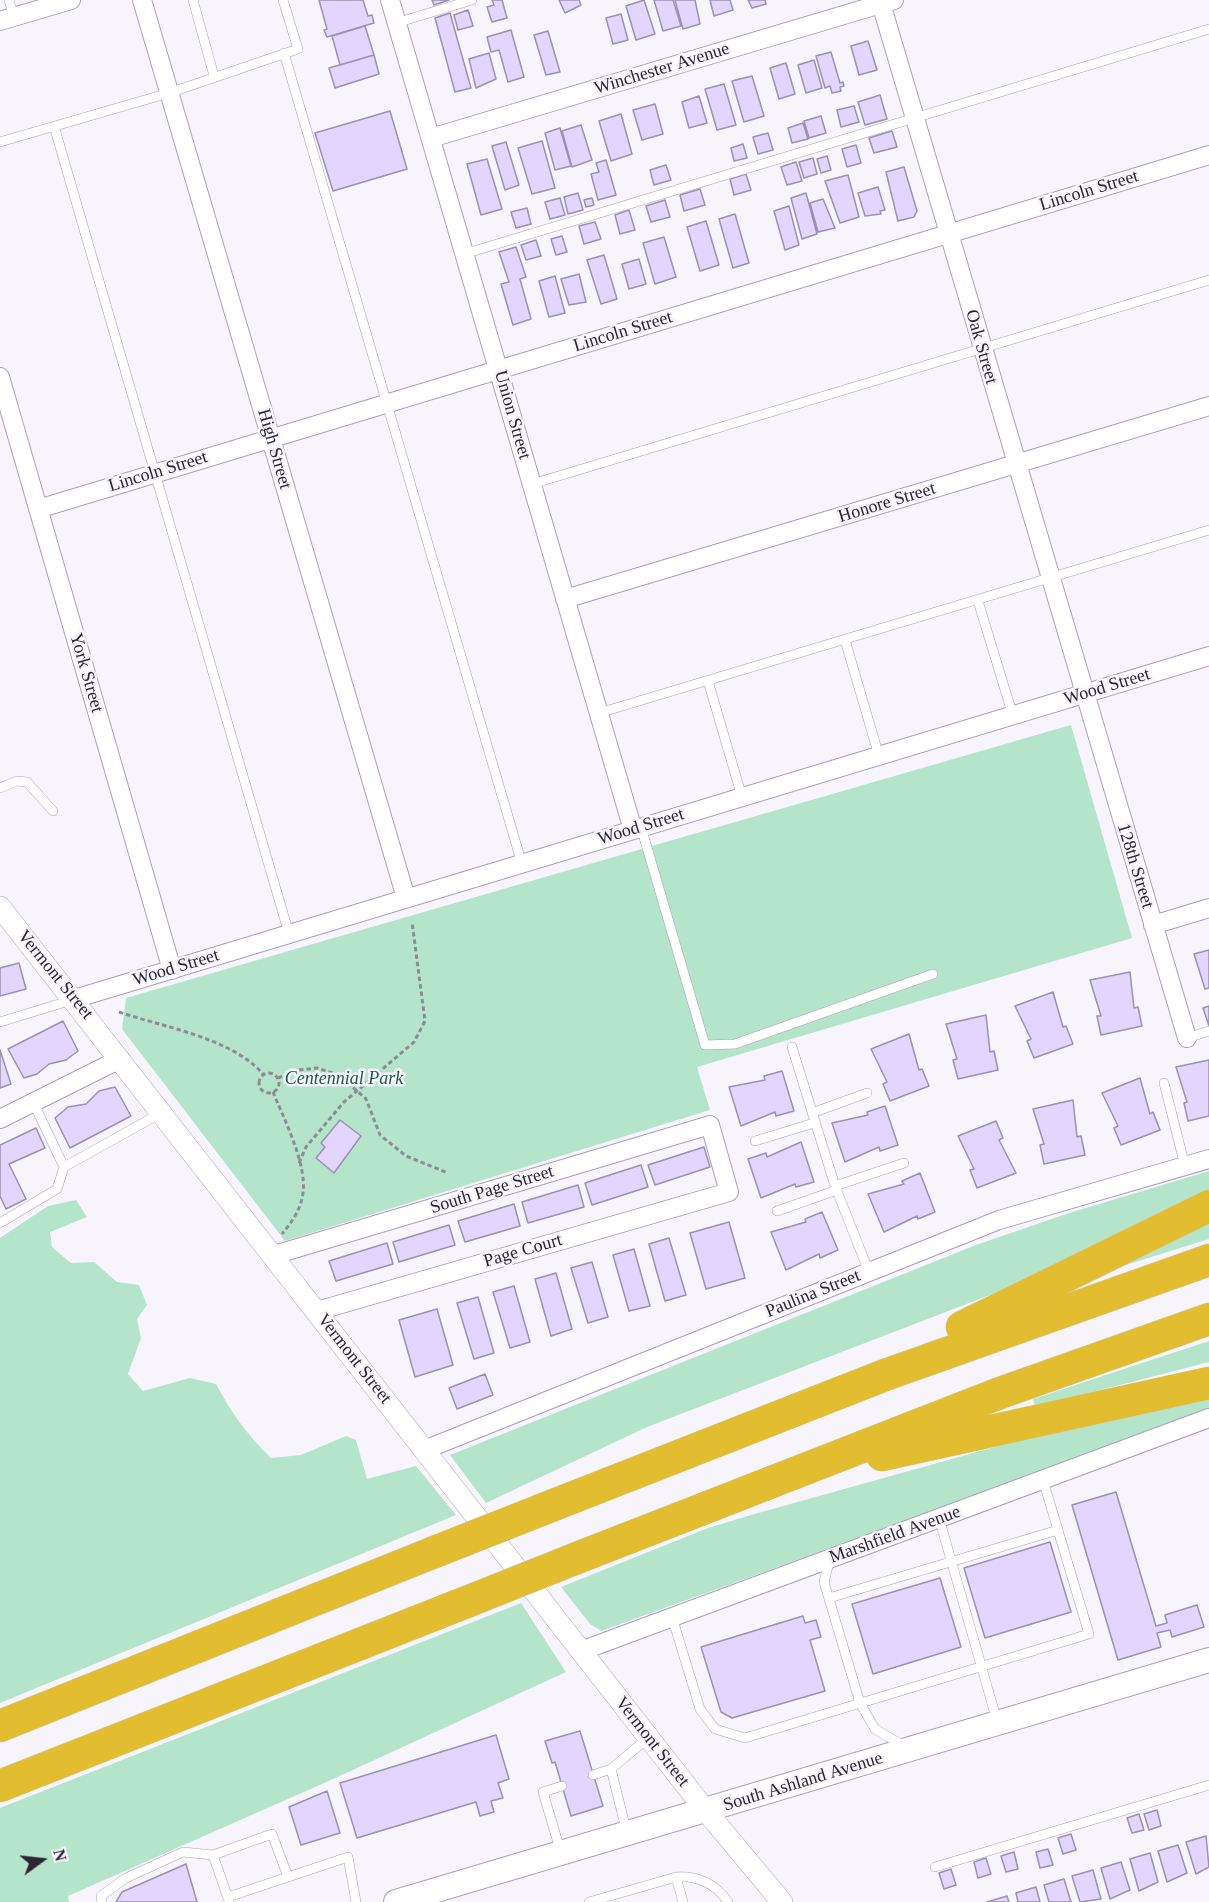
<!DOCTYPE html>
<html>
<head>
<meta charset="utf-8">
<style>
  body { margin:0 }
  #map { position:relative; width:1209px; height:1902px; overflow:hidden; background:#f7f5fb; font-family:Georgia,serif }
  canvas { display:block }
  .north { position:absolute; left:12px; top:1830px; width:60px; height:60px; -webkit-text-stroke:4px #f7f5fb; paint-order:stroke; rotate:75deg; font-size:16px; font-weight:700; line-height:24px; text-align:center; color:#2b2632 }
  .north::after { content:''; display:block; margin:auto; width:21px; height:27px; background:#2b2632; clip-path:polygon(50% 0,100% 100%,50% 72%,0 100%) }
</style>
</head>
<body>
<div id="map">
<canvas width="1209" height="1902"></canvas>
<div class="north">N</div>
</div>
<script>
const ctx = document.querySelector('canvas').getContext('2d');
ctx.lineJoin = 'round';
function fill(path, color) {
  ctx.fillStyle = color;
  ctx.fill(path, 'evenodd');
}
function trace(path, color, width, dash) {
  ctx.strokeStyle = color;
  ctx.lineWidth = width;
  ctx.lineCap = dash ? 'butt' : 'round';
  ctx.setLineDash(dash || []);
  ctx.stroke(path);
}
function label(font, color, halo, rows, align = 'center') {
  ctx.font = font + ' Georgia,serif';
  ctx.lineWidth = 5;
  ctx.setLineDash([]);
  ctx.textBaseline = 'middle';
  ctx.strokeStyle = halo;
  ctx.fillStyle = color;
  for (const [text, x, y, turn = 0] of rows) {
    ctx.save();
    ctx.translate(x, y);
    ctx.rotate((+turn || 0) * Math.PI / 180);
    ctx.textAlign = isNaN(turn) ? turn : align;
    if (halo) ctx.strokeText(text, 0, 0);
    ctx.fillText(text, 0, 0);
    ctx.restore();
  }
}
fill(new Path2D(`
  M1071,725L1132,938L697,1067L710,1110L285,1241L122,1029L126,998Z
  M1209,1171V1192L1021,1283L647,1427L486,1503L450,1455L976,1245L1066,1214Z
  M76,1200L87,1217L50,1232L52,1247L71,1263L94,1262L117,1282L139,1285L147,1305L137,1319L141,1338L128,1374L143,1391L190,1378L216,1384C231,1412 247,1435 271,1458L301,1455L346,1436L356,1440L367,1479L416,1466L456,1515L0,1703V1238L48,1206Z
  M1209,1213V1239L1068,1283Z
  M1209,1341V1362L1035,1407L1033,1399Z
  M1209,1391V1411L601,1631L590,1624L561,1587L708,1528L751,1515L1045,1433Z
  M521,1603L566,1672L331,1780L68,1896L69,1902H0V1808Z`), '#b4e5cb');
const building = new Path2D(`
  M319,0H363L368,16L372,15L374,23L327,37L324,30L327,29Z
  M432,0H449L434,5Z
  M492,0H502L507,18L492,22L487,7L494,5Z
  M559,0H579L581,5L565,13Z
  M644,0L655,34L636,40L626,6Z
  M654,0H673L681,26L663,31Z
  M675,0H695L700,24L683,29Z
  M710,0H730L733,10L714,16Z
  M748,0H765L766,4L752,8Z
  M468,10L473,26L458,30L454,15Z
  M450,13L471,88L455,92L435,18Z
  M621,14L628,40L613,44L606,18Z
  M365,26L374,55L340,65L332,36Z
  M511,30L524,77L508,82L499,50L491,52L487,37Z
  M548,31L560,72L546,75L534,35Z
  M868,41L877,70L859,75L851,46Z
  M831,52L840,83L843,82L844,86L840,87L841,91L832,93L830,86L825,88L816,56Z
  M489,53L496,79L476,88L469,59Z
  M374,55L379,74L335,88L329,68Z
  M814,60L822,88L806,93L798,65Z
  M786,63L795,94L779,99L770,68Z
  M752,76L764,116L744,122L732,81Z
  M724,84L736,125L717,130L705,89Z
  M880,95L887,119L865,125L858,102Z
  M699,96L707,123L689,128L682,102Z
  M655,104L663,134L642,140L633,110Z
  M854,106L859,122L841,127L837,110Z
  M390,111L407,169L333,191L315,133Z
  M621,114L632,154L611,161L599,121Z
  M821,116L826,133L809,138L804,121Z
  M803,123L808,139L792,143L788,128Z
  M581,125L592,160L572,167L562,131Z
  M560,128L571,166L555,170L545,133Z
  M892,131L897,147L874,153L869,138Z
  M768,133L773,150L758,154L753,137Z
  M542,141L555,188L532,194L518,148Z
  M506,142L519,185L505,190L492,146Z
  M743,144L747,158L734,161L731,148Z
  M856,145L861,163L847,167L842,149Z
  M827,156L831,170L821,173L817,159Z
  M813,158L817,174L804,178L799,162Z
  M487,159L502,209L481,215L467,164Z
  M606,160L616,195L598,200L591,174L599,172L596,163Z
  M796,162L802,181L787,185L781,167Z
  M666,165L671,180L654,185L650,170Z
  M904,167L917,211L914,217L898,221L886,172Z
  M746,174L751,190L734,195L730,179Z
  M848,175L859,217L840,223L825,181Z
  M878,187L885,210L880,211L881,214L865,216L858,193Z
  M700,189L705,205L684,211L680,195Z
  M578,193L583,210L568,214L564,197Z
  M806,193L817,234L802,239L791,198Z
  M560,198L565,215L550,219L545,202Z
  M592,198L594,205L586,207L584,200Z
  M823,199L835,228L818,232L810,203Z
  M665,200L670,217L651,222L646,206Z
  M789,206L799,245L785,250L774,211Z
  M527,208L531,224L516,228L511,212Z
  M629,210L635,230L620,234L615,215Z
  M735,214L749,263L733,268L719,219Z
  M706,221L719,265L700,271L687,227Z
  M595,222L601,239L584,244L579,226Z
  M562,236L567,252L556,255L551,239Z
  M664,237L676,277L655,284L643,243Z
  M536,240L541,256L526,260L521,245Z
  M516,247L526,277L520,279L531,319L513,325L501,284L509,282L499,252Z
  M604,255L617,299L601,304L587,260Z
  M639,259L646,284L629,289L622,264Z
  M579,274L586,302L569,305L561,279Z
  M555,276L565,313L549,317L539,281Z
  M1209,950V988L1205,989L1194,954Z
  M19,963L26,989L0,996V968Z
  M1130,972L1134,1008L1138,1007L1142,1026L1101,1035L1097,1016H1101L1090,980Z
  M1053,992L1063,1027L1066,1026L1073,1044L1034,1058L1027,1041L1031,1039L1015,1006Z
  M1209,1006V1026L1203,1008Z
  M986,1015L990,1052L994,1051L998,1070L958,1079L953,1060L957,1059L946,1024Z
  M63,1021L78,1051L66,1060L49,1064L37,1074L24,1078L8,1049Z
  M909,1034L919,1070L922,1069L929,1086L890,1101L883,1084L887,1082L871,1049Z
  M0,1050L11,1084L0,1088Z
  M1209,1060V1116L1188,1121L1184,1103L1187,1102L1176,1067Z
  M782,1071L794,1111L776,1116L775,1112L741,1126L729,1087L765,1080L764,1076Z
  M1140,1078L1150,1114L1153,1112L1160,1130L1121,1145L1114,1128L1118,1126L1102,1093Z
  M115,1087L131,1116L70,1148L55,1118L68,1107L86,1104L99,1091Z
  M1073,1100L1077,1137L1081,1136L1085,1155L1044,1164L1040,1145L1044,1144L1033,1109Z
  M885,1106L898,1145L880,1151L879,1147L845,1162L832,1123L868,1115L867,1112Z
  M340,1120L361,1136L334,1173L316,1158L325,1147L321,1143Z
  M996,1121L1003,1138L999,1140L1016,1173L977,1188L970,1170L974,1169L958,1136Z
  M36,1128L45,1148L9,1164L26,1199L6,1209L0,1196V1145Z
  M801,1142L814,1182L796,1187L795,1184L761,1198L748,1159L766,1153L767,1157Z
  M704,1147L710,1167L655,1185L648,1165Z
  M641,1165L648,1187L592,1205L585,1183Z
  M920,1173L935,1212L918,1219L917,1216L884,1232L868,1194L904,1184L902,1181Z
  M578,1185L584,1207L528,1223L522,1202Z
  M514,1204L520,1226L465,1242L458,1221Z
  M822,1212L838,1250L820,1258L819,1254L786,1270L771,1232L806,1222L805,1219Z
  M729,1222L745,1278L706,1289L690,1233Z
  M449,1225L455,1245L399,1262L393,1242Z
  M669,1238L686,1295L665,1301L649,1244Z
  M387,1243L393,1264L336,1281L329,1261Z
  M634,1249L650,1306L629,1311L613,1255Z
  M592,1262L608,1317L588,1323L571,1268Z
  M556,1273L572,1329L551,1336L535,1279Z
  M514,1286L530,1342L510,1348L493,1292Z
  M478,1297L494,1353L474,1359L457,1303Z
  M437,1309L453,1365L415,1377L399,1320Z
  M485,1374L493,1395L457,1409L449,1388Z
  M1116,1492L1156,1626L1167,1623L1165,1615L1197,1605L1204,1627L1172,1637L1170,1630L1157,1633L1161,1647L1118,1660L1072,1505Z
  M1050,1542L1071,1612L985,1638L964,1568Z
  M940,1578L961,1647L873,1674L852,1604Z
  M803,1616L805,1623L816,1620L821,1637L810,1640L825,1691L732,1718L721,1712L701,1647Z
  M580,1731L603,1806L571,1816L555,1762L552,1763L545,1741Z
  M496,1735L509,1779L498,1783L503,1798L491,1801L494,1812L480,1816L476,1802L357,1838L340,1783Z
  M327,1791L340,1833L301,1845L289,1807Z
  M1157,1810L1161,1826L1149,1830L1144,1814Z
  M1139,1814L1144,1830L1132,1833L1127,1818Z
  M1071,1834L1076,1850L1063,1854L1058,1838Z
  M1206,1836L1209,1867L1196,1874L1186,1842Z
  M1178,1845L1187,1873L1167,1882L1158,1851Z
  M1048,1849L1053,1865L1040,1868L1036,1852Z
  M1014,1852L1018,1869L1006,1872L1001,1856Z
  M1150,1853L1158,1882L1139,1891L1130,1859Z
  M986,1858L991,1874L978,1878L974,1862Z
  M1121,1862L1130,1890L1110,1899L1101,1868Z
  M186,1864L197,1902H116L122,1892Z
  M951,1869L956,1885L944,1889L939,1873Z
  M1093,1870L1101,1899L1080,1902L1072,1876Z
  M1064,1879L1071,1902H1049L1044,1885Z
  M1036,1887L1040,1902H1018L1016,1893Z
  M1007,1896L1009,1902H987Z`);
fill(building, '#e2d6fe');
trace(building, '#9a92af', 1.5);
const service = new Path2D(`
  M9,0L14,17
  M193,0L214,76
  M396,23L472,0
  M284,53L522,864
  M54,126L289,934
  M0,142L169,93L298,49L283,0
  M464,254L1209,29
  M532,484L1209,280
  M978,601L1013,716
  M845,640L879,756
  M708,681L742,797
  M599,713L1209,530
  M0,788L17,781L27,782L53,811
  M641,827L705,1045L735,1044L933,974
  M0,1022L72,1000
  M1187,1038L1209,1031
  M792,1047L835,1186L869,1272
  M1164,1083L1185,1166
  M33,1102L64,1167L161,1113
  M812,1113L867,1093
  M755,1141L814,1123
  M835,1186L904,1163
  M777,1211L837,1190
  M0,1223L57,1189L64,1167
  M939,1518L997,1721
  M830,1559L824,1582L860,1703L875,1729L904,1746
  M829,1598L1058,1530
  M672,1617L700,1709L715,1729L745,1738L1089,1634L1043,1480
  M593,1775L611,1769
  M627,1833L611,1769L648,1738
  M561,1853L543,1792L562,1786
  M213,1855L229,1901
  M935,1867L1209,1785
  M676,1877C697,1875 716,1884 728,1902
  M228,1897L348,1857L356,1902
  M102,1902L101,1896L126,1878L183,1852L213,1855L272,1834L288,1877
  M589,1902L676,1877L683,1902`);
const minor = new Path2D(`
  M142,0L406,898
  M390,0L633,830
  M880,0L1187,1038
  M0,21L71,0
  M431,138L894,0
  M0,377L172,970
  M38,509L1209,155
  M565,599L1209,406
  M1153,925L1209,908
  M74,999L1209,656
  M0,1119L120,1059
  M274,1255L710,1125L729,1192L317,1311
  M424,1450L999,1220L1209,1159
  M581,1651L1209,1418`);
const tertiary = new Path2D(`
  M0,907L706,1811L782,1902`);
const secondary = new Path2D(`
  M396,1902L1209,1660`);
const motorway = new Path2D(`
  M962,1327L1209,1206
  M882,1455L1209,1383
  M541,1510L885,1375L1209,1260
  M577,1558L1000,1393L1209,1319
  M0,1726L432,1553
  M0,1786L469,1601`);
trace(service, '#ac9fbc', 10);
trace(minor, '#ac9fbc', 20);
trace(tertiary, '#ac9fbc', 22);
trace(secondary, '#ac9fbc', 26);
trace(motorway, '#d0cfd2', 33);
trace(new Path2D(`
  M119,1012C163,1027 232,1038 263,1074
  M259 1083a10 10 0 1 1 20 0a10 10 0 1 1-20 0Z
  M278,1078L299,1070L317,1068L339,1075L366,1099L380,1135L406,1156L448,1173
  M273,1092C284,1119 307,1164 303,1193C301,1209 292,1222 282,1234
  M299,1163L306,1147L344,1102L414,1042L425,1021L412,922`), '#8f8b94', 3, [4.5, 3]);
trace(service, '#fff', 9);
trace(minor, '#fff', 18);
trace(tertiary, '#fff', 21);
trace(secondary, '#fff', 24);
trace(motorway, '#e3bd30', 32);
const motorwayBridge = new Path2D(`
  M432,1553L541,1510
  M469,1601L577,1558`);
trace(motorwayBridge, '#d0cfd2', 33, []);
trace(motorwayBridge, '#e3bd30', 32);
label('18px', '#2b2632', '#f7f5fb', [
  ["Winchester Avenue",662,69,-17],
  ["Lincoln Street",1089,191,-17],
  ["Lincoln Street",623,332,-17],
  ["Oak Street",981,347,74],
  ["Union Street",512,415,74],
  ["High Street",274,449,74],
  ["Lincoln Street",158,472,-17],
  ["Honore Street",887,503,-17],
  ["York Street",86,673,74],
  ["Wood Street",1107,687,-17],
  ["Wood Street",641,827,-17],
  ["128th Street",1135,866,73],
  ["Wood Street",176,968,-17],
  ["Vermont Street",55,975,51],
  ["South Page Street",492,1190,-17],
  ["Page Court",523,1251,-16],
  ["Paulina Street",813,1294,-22],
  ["Vermont Street",354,1359,52],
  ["Marshfield Avenue",895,1535,-20],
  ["Vermont Street",652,1742,52],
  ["South Ashland Avenue",803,1782,-17]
]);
label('italic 18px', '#1d5c41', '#f7f5fb', [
  ["Centennial Park",344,1079]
]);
</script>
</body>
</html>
